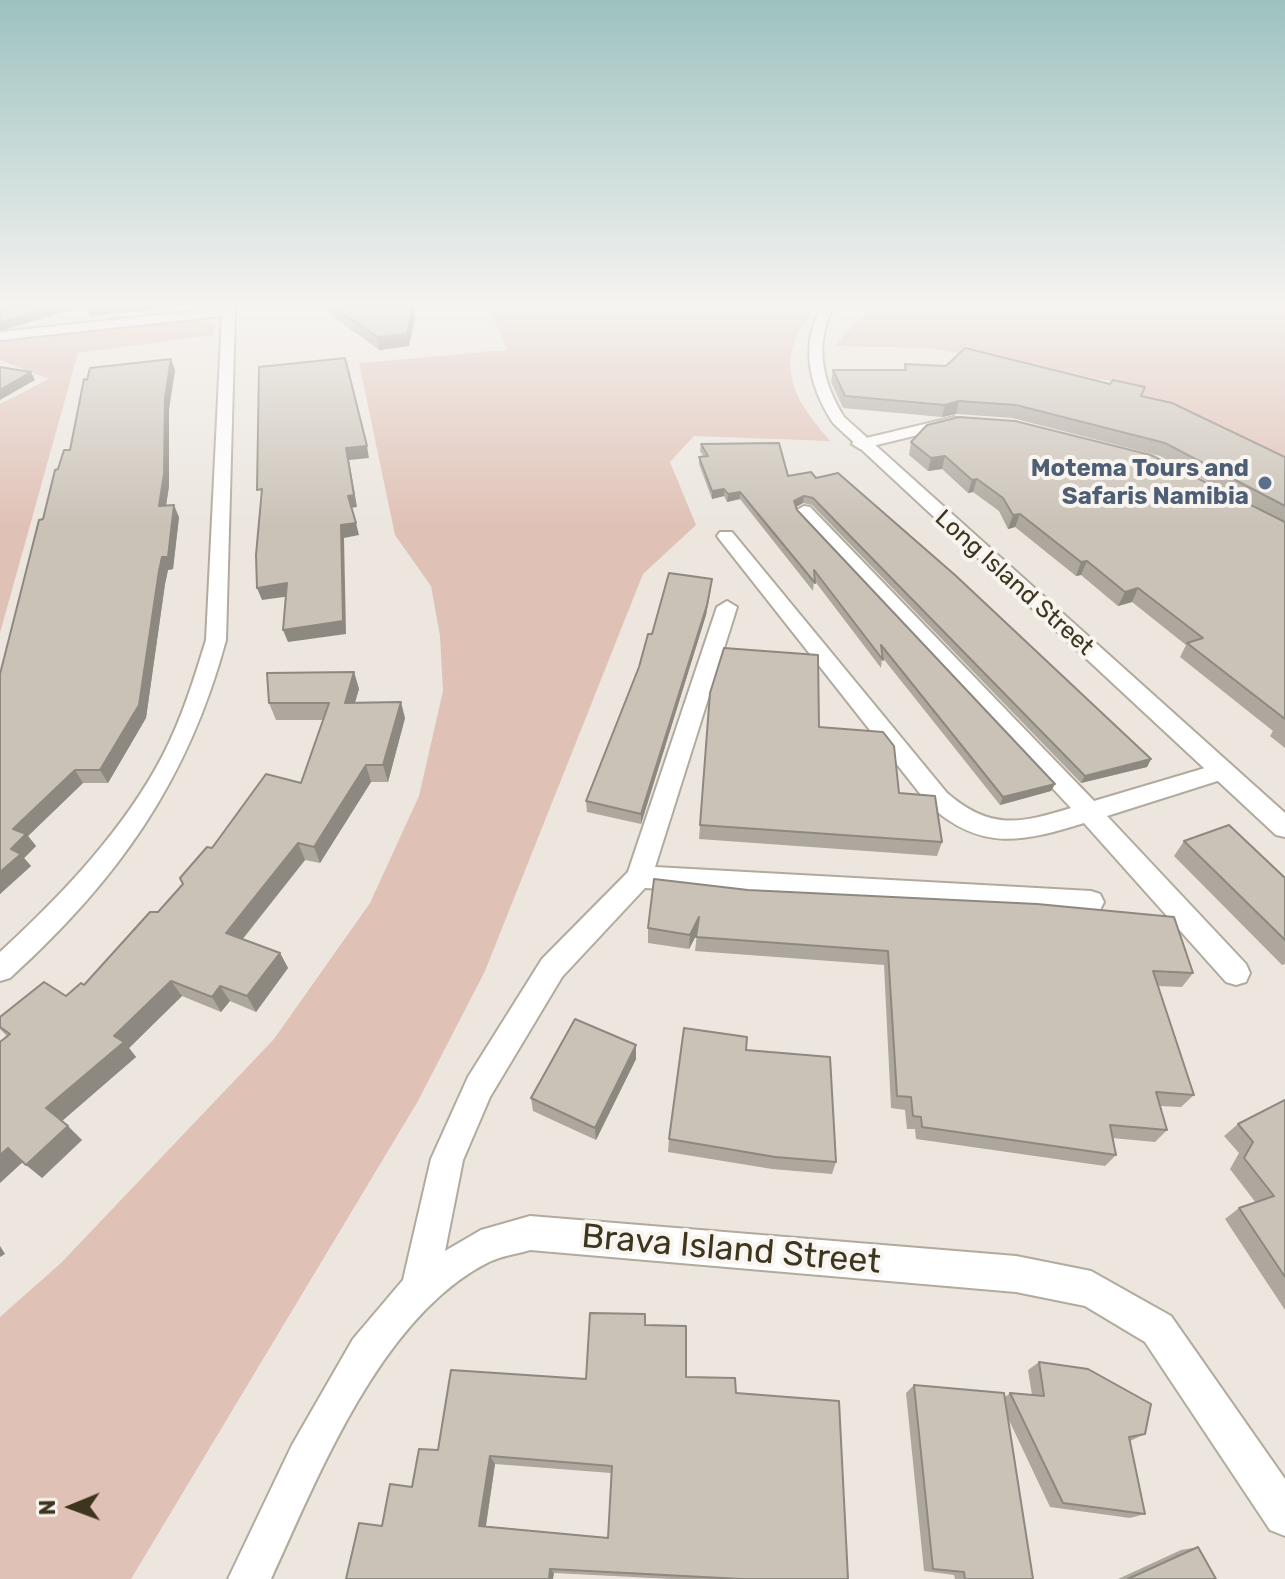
<!DOCTYPE html>
<html>
<head>
<meta charset="utf-8">
<style>
  body { margin:0 }
  #map { position:relative; width:1285px; height:1579px; overflow:hidden; background:#ece6df; font-family:Rubik,sans-serif }
  canvas { display:block }
  .north { position:absolute; left:32px; top:1467px; width:80px; height:80px; -webkit-text-stroke:6px #f8f4f0; paint-order:stroke; rotate:269deg; font-size:22px; font-weight:700; line-height:32px; text-align:center; color:#3e351e }
  .north::after { content:''; display:block; margin:auto; width:28px; height:36px; background:#3e351e; clip-path:polygon(50% 0,100% 100%,50% 72%,0 100%) }
</style>
</head>
<body>
<div id="map">
<canvas width="1285" height="1579"></canvas>
<div class="north">N</div>
</div>
<script>
const ctx = document.querySelector('canvas').getContext('2d');
ctx.lineJoin = 'round';
function fill(path, color) {
  ctx.fillStyle = color;
  ctx.fill(path, 'evenodd');
}
function trace(path, color, width, dash) {
  ctx.strokeStyle = color;
  ctx.lineWidth = width;
  ctx.lineCap = dash ? 'butt' : 'round';
  ctx.setLineDash(dash || []);
  ctx.stroke(path);
}
function label(font, color, halo, rows, align = 'center') {
  ctx.font = font + ' Rubik,sans-serif';
  ctx.lineWidth = 8;
  ctx.setLineDash([]);
  ctx.textBaseline = 'middle';
  ctx.strokeStyle = halo;
  ctx.fillStyle = color;
  for (const [text, x, y, turn = 0] of rows) {
    ctx.save();
    ctx.translate(x, y);
    ctx.rotate((+turn || 0) * Math.PI / 180);
    ctx.textAlign = isNaN(turn) ? turn : align;
    if (halo) ctx.strokeText(text, 0, 0);
    ctx.fillText(text, 0, 0);
    ctx.restore();
  }
}
fill(new Path2D(`
  M488,305H816C809,318 795,335 792,350C784,387 808,415 830,441L694,436L670,462L696,525L643,574L485,971L418,1101L131,1579H0V1317L61,1263L274,1039L370,903L419,796L443,691L440,636L431,586L395,535L359,363L507,350Z
  M873,305H1285V461L1110,381L930,348L834,346Z
  M197,320L215,324L213,335L78,353L0,633V404L49,379L0,360V341Z`), '#e0c1b6');
const minor = new Path2D(`
  M223,305H235V311L226,640C188,781 118,880 10,978L0,981V952C62,895 124,830 163,755C182,718 194,679 206,640L222,316L0,340V332L223,308Z
  M954,417L962,422L959,425L860,449L852,444L854,441Z
  M804,506L810,507L1094,801L1222,763L1230,765L1234,771L1230,777L1107,816L1246,964L1250,973L1246,982L1236,985L1226,982L1084,823C1022,842 982,852 929,805L720,540L717,536L720,532H732L947,793C990,830 1019,824 1071,808L798,515L795,511Z
  M727,601L737,607L655,867L1091,891L1100,894L1104,902L1100,910L1091,913L645,888L562,977L490,1097L463,1160L445,1251L481,1230L530,1216L1016,1256L1091,1271L1171,1316L1285,1479V1536L1270,1530L1145,1342L1085,1306L1016,1292L530,1250C517,1254 501,1256 489,1262C381,1316 319,1475 271,1579H228L292,1445L353,1339L403,1280L431,1159L468,1077L542,959L628,872L717,607Z`);
const tertiary = new Path2D(`
  M823,305H835C813,342 822,382 844,417L1285,813V837L1276,835L833,423C809,386 799,344 823,305Z`);
trace(minor, '#b1aa9d', 4);
trace(tertiary, '#b1aa9d', 4);
fill(minor, '#fff');
fill(tertiary, '#fff');
fill(new Path2D(`
  M327,305H412L413,306L415,318L409,346L379,350L330,314Z
  M905,364L1142,396L1285,457V748L1270,736L1273,731L1180,657L1186,645L1132,602L1118,606L1081,575L1076,576L1015,527L1008,529L999,511L973,492L968,493L942,469L928,471L909,455L911,442L1243,501L1160,456L1012,418L956,414L942,417L843,408L831,382L833,370H904Z
  M175,370L169,409V486L166,506L179,517L173,569L168,570L165,584L146,718L108,783H83L28,836L36,846L24,858L31,866L0,894L43,519L58,469L70,450L87,380Z
  M701,444L788,476L816,478L1151,759L1147,767L1081,783L812,505L803,503L796,507L797,510L1055,784L1051,791L1000,805L882,657L881,668L814,580L813,591L740,499L727,502L724,496L712,499L699,464V457H704L700,451Z
  M711,590L706,615L641,824L587,812L586,801L652,634Z
  M354,672L359,689L355,702L405,718L388,782H371L320,863L305,860L243,939L280,953L288,968L256,1012L230,1001L221,1012L182,996L129,1048L136,1057L61,1121L82,1140L42,1178L7,1036L0,1029V1017L66,996L84,985L158,912L183,884L212,848L301,783L323,720H276L269,703Z
  M710,693L819,727L899,793L942,842L937,856L699,839Z
  M1184,841L1285,878V964L1282,965L1174,856Z
  M648,928L1193,973L1182,987L1158,986L1194,1095L1181,1107L1160,1106L1167,1130L1155,1142L1112,1138L1116,1155L1105,1166L916,1139L915,1129H907L905,1110L891,1108L884,965L695,951L697,934L689,949L648,943Z
  M636,1045V1059L596,1140L533,1111L531,1098Z
  M746,1050L836,1162L832,1174L772,1169L668,1152L669,1139Z
  M1285,1100V1310L1225,1219L1239,1208L1256,1203L1230,1169L1239,1153L1224,1136L1238,1124Z
  M645,1325L686,1377L736,1393L848,1579H672L554,1573L382,1526L438,1450L586,1379ZM495,1464L611,1473L608,1538L486,1526Z
  M1039,1362L1145,1434L1130,1441L1145,1514L1130,1518L1050,1507L1007,1416L1033,1579H955L954,1575L924,1571L906,1393L914,1385L1004,1398L1010,1393L1032,1395L1028,1370Z
  M1198,1547L1216,1579H1118L1181,1550Z`), '#aea79d');
fill(new Path2D(`
  M59,305H87L0,331V322Z
  M124,305H199L90,316L87,308Z
  M413,306L415,318L409,346L379,350L377,337Z
  M171,359L175,370L169,409V486L164,519L159,506L165,398Z
  M31,372L35,380L0,400V390Z
  M959,401L956,414L942,417L945,405Z
  M367,446L369,458L349,460L357,507L351,508L348,496L346,448Z
  M945,456L942,469L928,471L931,458Z
  M977,479L973,492L968,493L972,480Z
  M724,489V496L712,499V491Z
  M740,492V499L727,502L728,494Z
  M804,496L803,503L794,508V501Z
  M174,505L179,517L173,569L168,570L165,584L146,718L108,783L100,770L159,571Z
  M1020,514L1015,527L1008,529L1013,515Z
  M356,523L359,535L344,538L346,634L288,642L283,630L341,525Z
  M1087,561L1081,575L1076,576L1081,562Z
  M712,579L706,615L641,824V814Z
  M287,583L291,596L262,600L257,588Z
  M1138,588L1132,602L1118,606L1125,592Z
  M354,672L359,689L350,719L345,703Z
  M401,702L405,718L388,782L383,765Z
  M1151,759L1147,767L1081,783L1085,776Z
  M366,765L371,782L320,863L314,847Z
  M75,770L83,783L28,836L36,846L24,858L31,866L0,894V872L13,829Z
  M1055,784L1051,791L1000,805L1003,797Z
  M298,843L305,860L235,948L226,933Z
  M699,917L698,932L689,949L690,935Z
  M280,953L288,968L256,1012L247,996Z
  M171,981L182,996L129,1048L136,1057L61,1122L46,1108L114,1036Z
  M220,986L230,1001L221,1012L212,997Z
  M636,1045V1059L596,1140L595,1128Z
  M68,1126L82,1140L42,1178L26,1165Z
  M8,1148L24,1161L0,1183V1155Z
  M0,1246L5,1254L0,1257Z
  M490,1456L495,1464L485,1531L479,1526Z
  M550,1569L554,1573L553,1579H549Z`), '#8d8880');
const building = new Path2D(`
  M0,305H59L0,322Z
  M88,305H124L87,308Z
  M331,305H412L413,306L407,334L377,337Z
  M965,348L1110,384L1113,380L1145,387L1141,396L1172,403L1285,457V506L1165,443L1016,405L959,401L945,405L845,396L833,370H906L905,364L946,366Z
  M345,358L367,446L346,448L354,495L348,496L356,523L341,525L343,621L283,630L287,583L257,588L256,555L262,489L257,490L259,367Z
  M171,359L165,398L164,474L159,506L174,505L168,557H162L159,571L139,705L100,770H75L13,829L26,834L11,849L21,854L0,872V674L39,520L43,519L55,470L58,469L64,450H70L84,379L87,380L90,368Z
  M0,367L31,372L0,390Z
  M959,417L1015,421L1151,455L1285,522V719L1187,643L1203,638L1138,588L1125,592L1087,561L1081,562L1020,514L1013,515L1003,498L977,479L972,480L945,456L931,458L911,442L927,425Z
  M779,443L788,476L811,472L816,478L838,473L955,575L1151,759L1085,776L813,498L804,496L794,501L797,510L1055,784L1003,797L881,645L883,660L814,570L815,583L740,492L728,494L724,489L712,491L699,457L708,456L701,444Z
  M669,573L712,579L707,605L641,814L586,801L639,667L648,634H652Z
  M724,648L818,655L819,727L883,732L894,746L899,793L935,796L942,842L700,825L710,693Z
  M354,672L345,703L401,702L383,765H366L314,847L298,843L226,933L280,953L247,996L220,986L212,997L171,981L114,1036L124,1042L46,1108L68,1126L26,1165L8,1148L0,1155V1042L10,1034L0,1027V1017L44,982L66,996L81,983L84,985L150,912H158L183,884L180,878L207,847L212,848L266,774L301,783L329,703H269L267,673Z
  M1229,825L1285,878V940L1184,841Z
  M654,879L748,890L1037,904L1174,917L1193,973L1153,971L1194,1095L1156,1092L1167,1130L1110,1125L1116,1155L922,1127L921,1117L913,1116L911,1097L897,1096L888,951L696,937L699,917L690,935L648,928Z
  M575,1019L636,1045L595,1128L531,1098Z
  M684,1028L747,1037L746,1050L830,1057L836,1162L775,1157L669,1139Z
  M1285,1100V1277L1239,1208L1274,1196L1244,1158L1253,1142L1238,1124Z
  M590,1313L645,1314V1325L686,1326V1377L735,1378L736,1393L839,1401L848,1579H741L550,1569L549,1579H346L359,1523L382,1526L390,1484L412,1487L419,1449L438,1450L451,1370L586,1379ZM490,1456L612,1466L608,1538L479,1526Z
  M1039,1362L1088,1369L1151,1404L1145,1434L1129,1437L1145,1514L1063,1503L1010,1393L1044,1396Z
  M914,1385L1004,1393L1033,1579H965L964,1572L933,1569Z
  M1198,1547L1216,1579H1128Z`);
fill(building, '#cac2b7');
trace(building, '#8d8880', 2);
const sky = ctx.createLinearGradient(0, 0, 0, 526);
sky.addColorStop(0, '#9cc2bf');
sky.addColorStop(0.58, '#f6f4f1');
sky.addColorStop(1, '#f6f4f100');
ctx.fillStyle = sky;
ctx.fillRect(0, 0, 1285, 526);
for (const [x, y, r, color] of [
  [1265,483,8,"#5c6f8a"]
]) {
  const dot = new Path2D();
  dot.arc(x, y, r, 0, 2 * Math.PI);
  ctx.fillStyle = color;
  ctx.fill(dot);
  trace(dot, '#f8f4f0', 3);
}
label('bold 24px', '#4e5e75', '#f8f4f0', [
  ["Motema Tours and",1249,469],
  ["Safaris Namibia",1249,497]
], 'right');
label('24px', '#3e351e', '#f8f4f0', [
  ["Long Island Street",1014,583,42]
]);
label('34px', '#3e351e', '#f8f4f0', [
  ["Brava Island Street",731,1250,5]
]);
</script>
</body>
</html>
